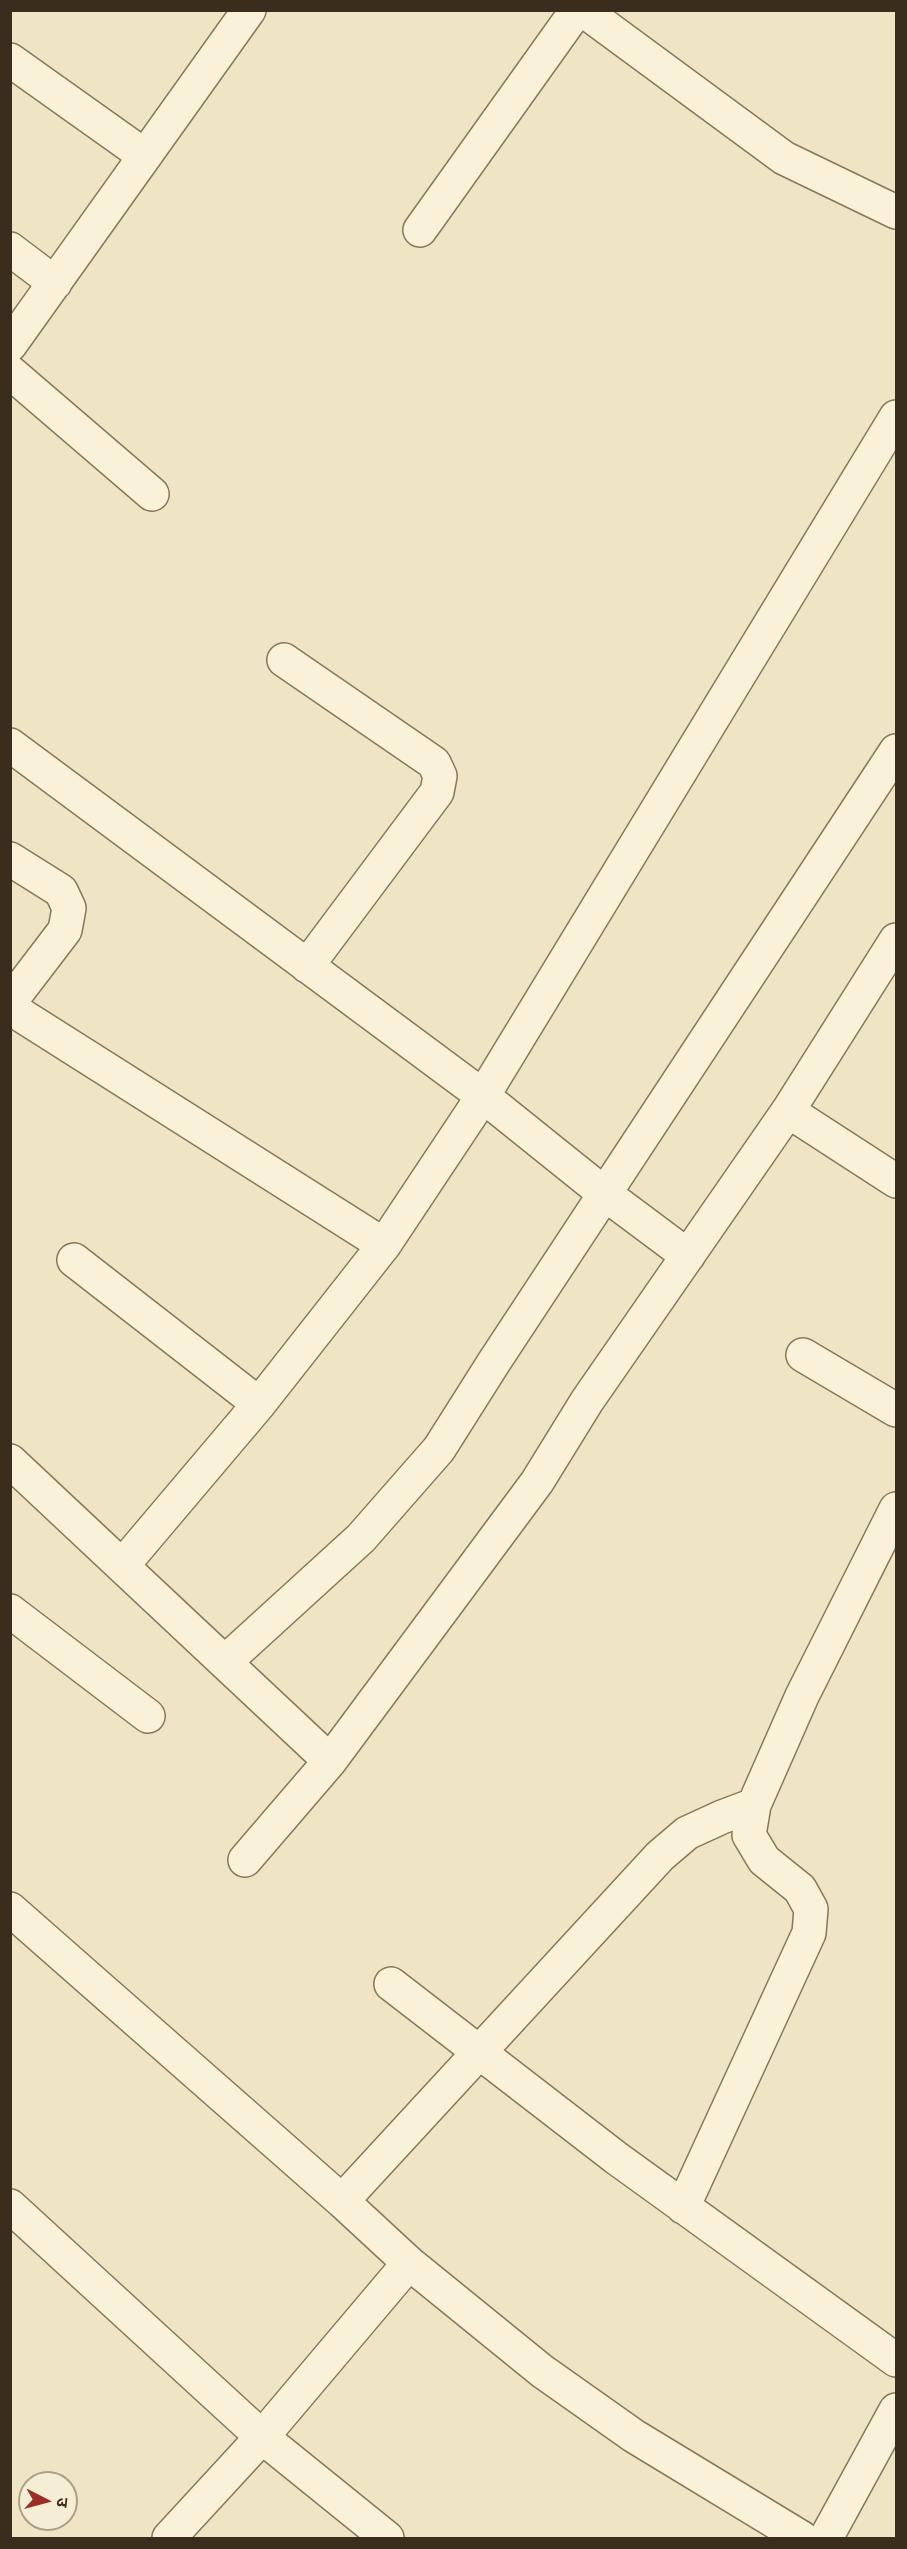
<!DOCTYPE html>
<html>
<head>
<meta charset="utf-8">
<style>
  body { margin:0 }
  #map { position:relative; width:907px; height:2549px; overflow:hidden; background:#efe5c4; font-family:Literata,"Noto Sans Devanagari",serif }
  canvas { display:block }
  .frame { position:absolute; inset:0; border:12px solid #3a2d1e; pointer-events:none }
  .north { position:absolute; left:18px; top:2471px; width:60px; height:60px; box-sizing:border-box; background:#f6eed4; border:2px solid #aba18b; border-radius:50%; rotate:96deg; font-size:16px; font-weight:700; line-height:24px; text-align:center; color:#3a2d1e }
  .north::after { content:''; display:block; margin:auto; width:21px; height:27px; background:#9a2e29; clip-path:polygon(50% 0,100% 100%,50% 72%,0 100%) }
</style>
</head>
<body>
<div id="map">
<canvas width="907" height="2549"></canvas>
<div class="frame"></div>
<div class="north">उ</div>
</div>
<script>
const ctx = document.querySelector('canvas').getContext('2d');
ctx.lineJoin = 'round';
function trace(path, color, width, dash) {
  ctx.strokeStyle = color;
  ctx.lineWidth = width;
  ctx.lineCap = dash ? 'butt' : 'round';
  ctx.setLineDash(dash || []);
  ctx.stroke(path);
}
const minor = new Path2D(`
  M583,10L784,158L896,212
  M10,60L145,156
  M420,230L577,10
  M10,249L55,283
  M10,345L249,10
  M10,372L152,494
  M284,660L434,763L440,776L437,792L307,966
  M10,745L483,1096L605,1194L688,1256
  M10,859L61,891L69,908L65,930L10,1002
  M10,1008L384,1245
  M788,1111L896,1181
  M74,1260L259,1404
  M803,1355L896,1410
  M10,1461L330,1761
  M122,1566L259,1404L384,1245L483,1096L896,417
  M10,1611L148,1716
  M225,1662L361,1538L439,1449L494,1362L896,751
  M245,1860L330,1761L537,1482L587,1401L788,1111L896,940
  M10,1909L342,2201L409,2263L542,2371L634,2436L802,2538
  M391,1984L615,2157L896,2360
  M342,2201L660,1856L687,1833L722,1817L754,1805
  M10,2206L262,2437L387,2538
  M683,2207L809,1933L811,1909L800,1889L764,1860L749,1835L754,1805L802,1696L896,1509
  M169,2538L262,2437L409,2263
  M826,2538L896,2410`);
trace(minor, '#8a765a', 36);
trace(minor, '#f9f1d8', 33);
</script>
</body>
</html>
